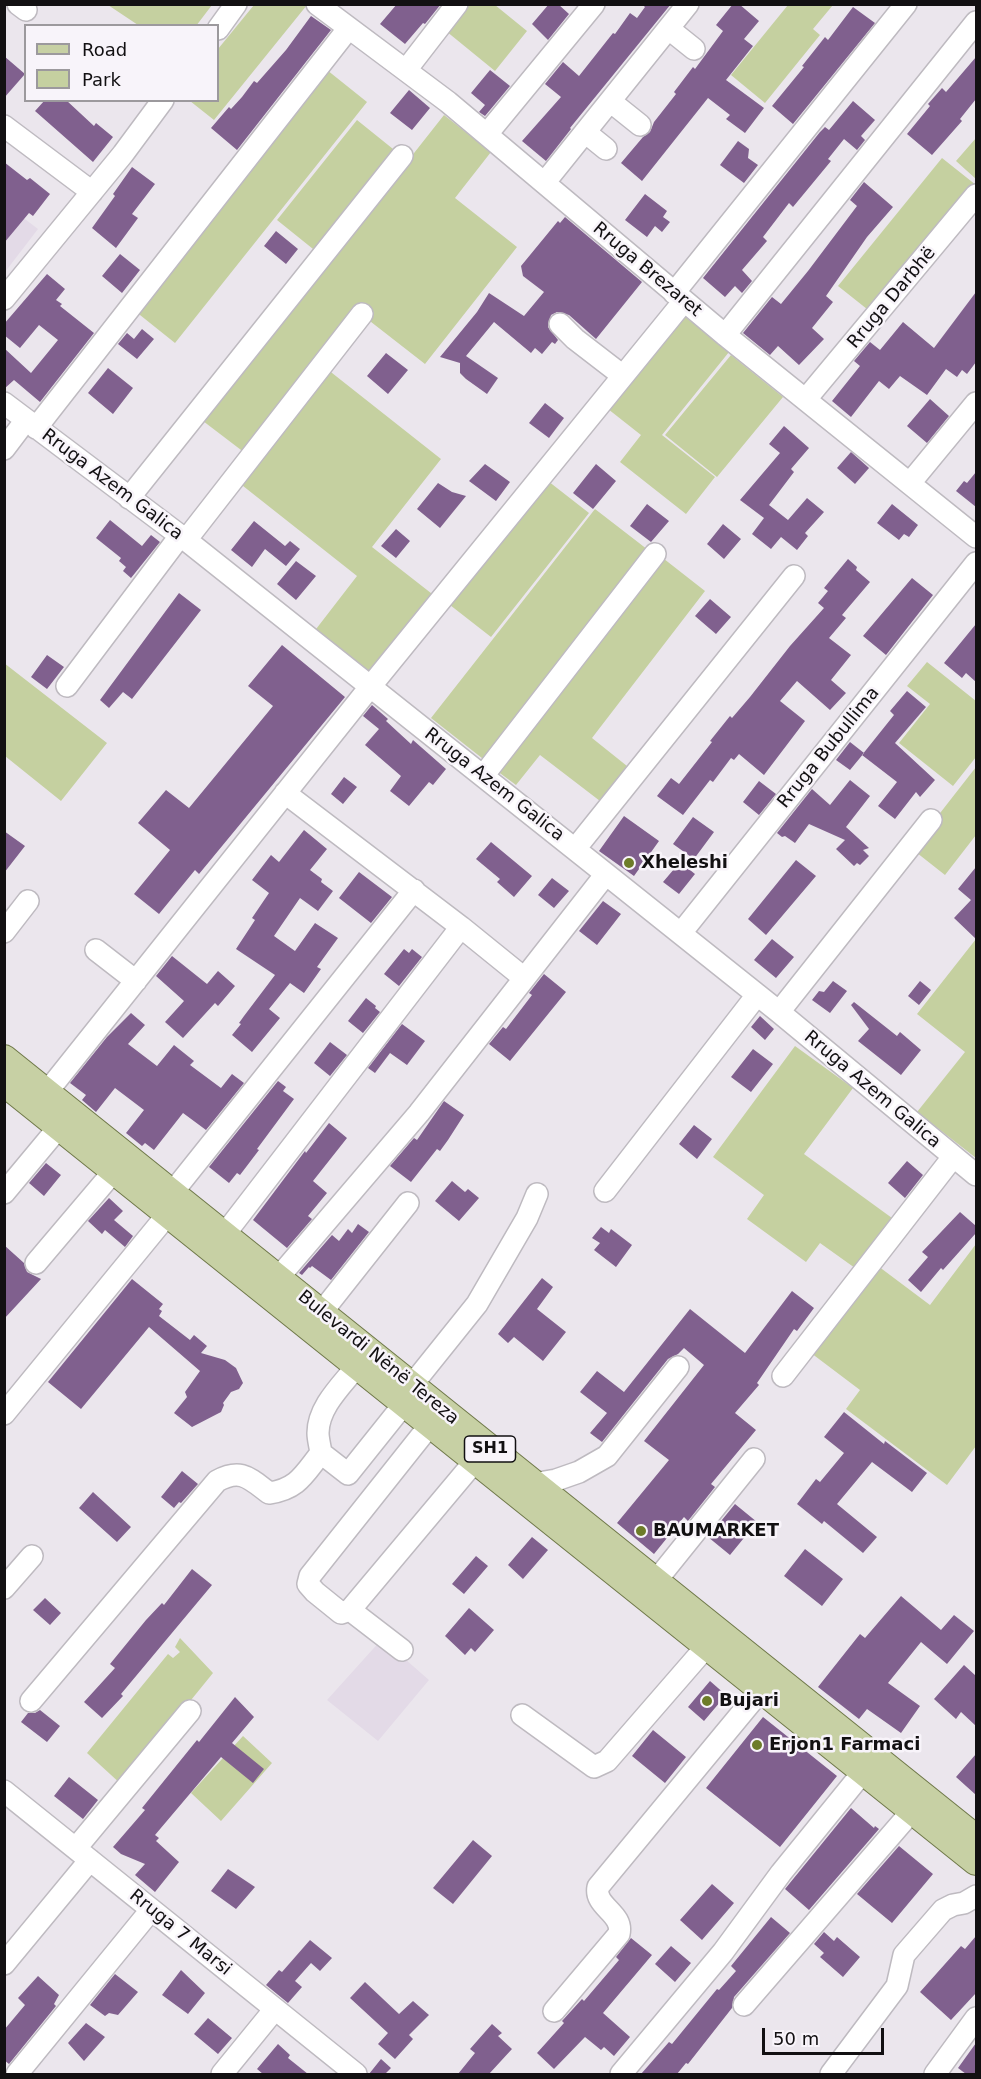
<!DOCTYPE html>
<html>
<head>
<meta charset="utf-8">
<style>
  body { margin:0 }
  #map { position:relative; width:981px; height:2079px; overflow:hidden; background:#ebe6ed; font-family:"DejaVu Sans",sans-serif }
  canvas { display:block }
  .frame { position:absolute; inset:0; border:6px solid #121012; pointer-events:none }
  .legend { position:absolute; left:24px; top:24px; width:195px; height:78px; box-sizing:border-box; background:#f8f4fa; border:2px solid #9c999d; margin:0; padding:8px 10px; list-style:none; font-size:18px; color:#121012 }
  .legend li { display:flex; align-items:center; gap:12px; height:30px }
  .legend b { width:30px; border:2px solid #9c999d }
  .scale { position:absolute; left:762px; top:2028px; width:122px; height:27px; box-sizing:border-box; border:3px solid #121012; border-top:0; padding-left:8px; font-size:18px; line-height:21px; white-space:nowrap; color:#121012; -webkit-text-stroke:4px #f8f4fa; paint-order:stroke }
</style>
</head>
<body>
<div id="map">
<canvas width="981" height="2079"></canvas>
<div class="frame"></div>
<ul class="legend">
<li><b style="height:8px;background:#c7d0a4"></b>Road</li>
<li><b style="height:16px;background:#c5d0a0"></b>Park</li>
</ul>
<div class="scale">50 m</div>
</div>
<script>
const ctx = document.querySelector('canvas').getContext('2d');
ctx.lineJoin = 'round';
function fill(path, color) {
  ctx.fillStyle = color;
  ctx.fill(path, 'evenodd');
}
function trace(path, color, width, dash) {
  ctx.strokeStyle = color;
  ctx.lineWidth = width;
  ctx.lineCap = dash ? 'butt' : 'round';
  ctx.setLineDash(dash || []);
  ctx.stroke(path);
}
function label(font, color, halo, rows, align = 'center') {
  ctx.font = font + ' "DejaVu Sans",sans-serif';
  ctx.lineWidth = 5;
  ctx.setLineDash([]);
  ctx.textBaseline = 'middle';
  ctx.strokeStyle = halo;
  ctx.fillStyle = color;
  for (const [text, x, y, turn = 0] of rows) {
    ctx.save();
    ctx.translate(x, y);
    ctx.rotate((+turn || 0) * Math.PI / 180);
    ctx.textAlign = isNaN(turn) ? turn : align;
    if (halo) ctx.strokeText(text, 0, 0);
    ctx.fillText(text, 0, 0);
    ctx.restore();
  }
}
fill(new Path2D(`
  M5,204L38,229L5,272Z
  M382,1639L429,1680L378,1741L327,1700Z`), '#e3dae7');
fill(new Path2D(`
  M468,4L495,5L527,31L495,71L446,31Z
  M108,5H212L196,26L138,25Z
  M254,5H307L214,120L190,101L218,100V49Z
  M788,5H833L813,29L820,35L765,103L731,75Z
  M327,70L367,102L175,343L135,311Z
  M444,115L491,152L455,198L517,247L425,364L357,311L245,453L203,421Z
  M357,120L398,153L318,253L277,220Z
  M976,138V179L956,161Z
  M942,158L976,185L872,313L838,286Z
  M683,315L729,352L662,435L715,477L686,514L620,462L641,435L608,409Z
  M731,355L783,397L717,477L665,435Z
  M327,369L441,459L372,547L436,597L371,679L313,633L357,576L238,482Z
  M548,481L589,513L491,637L450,605Z
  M595,509L652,553L487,762L431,718Z
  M659,555L705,591L592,738L627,766L600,801L540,755L516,785L493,768Z
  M927,662L976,701V757L953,786L899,743L930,704L907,686Z
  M4,663L107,743L61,801L5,756Z
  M976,767V835L945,875L912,849Z
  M976,939V1158L917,1112L965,1052L917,1014Z
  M795,1046L853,1088L804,1154L892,1218L855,1268L820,1243L806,1262L747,1219L764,1195L713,1157Z
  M976,1244V1446L947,1485L846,1409L860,1390L811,1353L878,1266L930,1305Z
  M180,1638L213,1673L122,1785L87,1753L168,1654L173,1658L180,1652L175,1647Z
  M243,1736L272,1763L221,1821L191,1793Z`), '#c5d0a0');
fill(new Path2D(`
  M397,4H441L425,24L423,23L405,44L380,24Z
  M549,4H558L569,14L548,40L532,24Z
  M642,4H671L570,128L571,129L546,161L522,141L561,97L545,84L563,62L579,76L613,33L615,34L630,13L637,18L645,7Z
  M733,4H739L759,21L744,39L753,46L726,80L764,108L745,133L726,119L730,115L708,98L642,181L621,163L643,137L650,132L654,122L676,94L674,92L693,67L695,69L723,31L716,25Z
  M853,7L875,23L793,124L772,106L804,67L802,66L825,37L828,40Z
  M311,16L331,30L237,150L211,128L229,107L231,109L242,97L254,81L257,83L286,50Z
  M4,56L25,74L4,98Z
  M976,57V99L960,119L962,121L932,155L907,134L930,106L928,104L942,88L946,92Z
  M490,70L510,86L485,116L479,112L485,105L471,93Z
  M409,90L430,108L412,130L390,113Z
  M45,100H66L94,126L96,123L113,137L93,162L35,111Z
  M853,101L875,120L861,136L865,140L857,150L844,139L828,159L831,161L793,207L789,203L763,237L767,241L742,270L752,281L742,293L735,286L725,297L703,278L820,132L825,127L829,130Z
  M738,141L749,149L748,158L758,165L744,183L720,165Z
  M4,162L27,180L30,178L50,194L33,216L29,213L4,243Z
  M132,167L155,184L132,214L138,218L116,248L92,228L115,196L113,194Z
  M864,182L893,207L867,237L826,296L833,302L812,328L824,339L799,365L778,346L770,355L743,333L772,297L781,304L808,271L857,206L850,200Z
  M645,194L667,211L663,217L670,222L662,232L655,226L647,237L625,220Z
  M565,217L642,282L596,339L569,315L557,312L551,315L548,327L558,340L555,344L552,342L542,354L535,348L531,353L494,322L466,356L498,378L487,394L466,379L460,373V363L440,357L477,312L489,293L524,316L544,292L523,276L521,266L558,221L560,223Z
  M276,231L298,249L286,264L264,246Z
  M120,254L140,270L122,293L102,276Z
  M47,274L65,289L56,300L62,304L60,306L94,333L40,402L14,380L4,389V348L31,373L58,340L39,325L20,348L4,335V324Z
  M976,292V362L967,374L962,370L957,377L946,369L927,395L900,376L889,389L879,381L851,417L832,401L860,366L854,361L870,342L880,350L903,322L934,348Z
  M142,329L154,339L137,359L118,344L127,333L134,339Z
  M386,353L408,370L388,394L367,376Z
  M108,368L133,388L113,414L88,393Z
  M930,399L949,416L927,443L907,426Z
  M545,403L564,418L549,438L529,423Z
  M784,426L809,448L791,469L794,472L769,505L788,520L807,498L824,512L805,533L808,536L797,550L781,537L771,549L752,534L764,518L740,500L780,453L769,444Z
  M851,452L869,468L855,484L837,468Z
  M485,464L510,482L496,501L469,481Z
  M596,464L616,481L593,509L573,493Z
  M976,472V507L956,491L964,481L967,483Z
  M438,483L452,492L466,496L440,528L417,509Z
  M647,504L669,521L651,542L630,526Z
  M892,504L918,525L909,537L904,534L899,540L877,523Z
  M110,520L142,546L151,535L160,542L131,578L123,571L126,567L119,561L121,558L96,538Z
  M254,521L285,546L290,541L300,549L286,566L265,549L252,567L231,550Z
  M723,524L741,539L724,559L707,544Z
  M396,529L410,541L396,558L381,546Z
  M848,559L857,567L856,570L870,582L842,615L846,618L829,638L851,655L831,680L846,693L830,710L797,681L780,701L805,721L764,775L739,754L734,760L731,758L713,782L710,780L683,815L657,796L671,778L679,784L712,742L710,741L730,716L732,718L750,697L790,646L824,608L818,603L828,591L824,588Z
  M296,561L316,576L296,600L277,584Z
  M912,578L933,595L886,655L863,636Z
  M179,593L201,610L132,699L123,692L109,708L100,700Z
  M710,599L731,617L716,634L695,616Z
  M976,624V682L966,673L962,678L944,663Z
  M282,645L345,697L199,874L195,870L159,914L134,894L170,850L138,823L166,790L189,808L273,706L248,686Z
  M47,655L64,667L47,689L31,677Z
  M907,691L926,707L895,743L935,780L920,797L916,792L895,819L878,806L897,782L862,755L894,715L890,711Z
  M372,705L388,719L386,721L411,744L413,740L446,769L433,785L429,782L409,806L390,791L401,776L365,745L379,729L363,716Z
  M850,742L864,753L850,770L836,760Z
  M344,777L357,787L343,804L331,794Z
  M850,780L870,796L846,827L869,848L863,850L869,856L860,865L857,863L854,866L836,849L845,840L809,824L795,843L785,836L782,837L777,833L812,789L830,805Z
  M759,781L776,794L759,815L743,802Z
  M624,816L659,841L634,876L599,851Z
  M693,817L714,832L694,859L673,844Z
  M304,830L327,849L310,870L322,879L321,882L333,891L318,911L300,898L274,936L295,951L315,923L338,938L317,967L321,969L304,993L290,983L269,1009L280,1018L252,1052L232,1035L241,1024L239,1023L244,1016L275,975L236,949L255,920L252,918L269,893L252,880L271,855L279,862Z
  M4,831L25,846L4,873Z
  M491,842L532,876L514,897L497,882L500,879L476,859Z
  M796,860L816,876L766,935L748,919Z
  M680,862L695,874L679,894L663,882Z
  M976,867V939L954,918L971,900L958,889Z
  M359,872L392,897L371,923L339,898Z
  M552,878L569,891L554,908L538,895Z
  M603,901L621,914L597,945L579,931Z
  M772,939L794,957L776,978L754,960Z
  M404,949L409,953L412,949L422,957L399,986L384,974Z
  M172,956L207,984L218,971L235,986L218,1006L215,1003L183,1038L165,1022L184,1001L156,976Z
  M544,974L566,992L510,1061L489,1044L503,1027L506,1029L532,995L529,993Z
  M833,981L847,991L830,1013L812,1000L819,991L824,992Z
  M920,981L931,990L919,1005L908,996Z
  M366,998L376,1006L375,1008L380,1012L363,1033L348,1021Z
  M854,1002L897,1036L900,1032L921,1050L901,1075L858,1041L869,1029L851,1005Z
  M131,1013L145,1025L128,1044L157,1066L174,1045L194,1061L190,1065L221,1088L232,1074L244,1083L206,1130L183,1113L154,1150L145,1143L142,1146L126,1133L144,1110L115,1088L96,1112L82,1100L86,1095L70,1083L107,1037Z
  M760,1016L774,1029L765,1040L751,1027Z
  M402,1024L425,1041L407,1065L390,1053L375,1073L368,1068Z
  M330,1042L347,1055L330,1076L314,1063Z
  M753,1049L773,1064L751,1092L731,1077Z
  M278,1081L286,1087L283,1091L294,1099L257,1149L259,1150L240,1175L237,1173L229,1183L209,1167Z
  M444,1101L464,1115L448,1140L440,1151L437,1149L411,1182L390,1166L414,1138L417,1140Z
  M329,1123L347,1138L313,1181L327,1193L308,1216L312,1219L287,1248L253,1220L305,1151L306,1153Z
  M694,1125L712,1139L697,1159L679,1144Z
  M907,1161L923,1175L905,1198L888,1183Z
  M46,1163L61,1175L44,1196L29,1183Z
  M452,1181L465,1192L468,1189L479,1198L459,1221L435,1201Z
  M109,1198L123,1211L114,1220L133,1236L125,1247L105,1230L102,1234L88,1221Z
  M960,1212L976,1226V1233L943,1270L941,1268L921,1292L908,1280L928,1257L922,1252Z
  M358,1224L369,1232L331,1280L312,1266L310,1268L309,1267L302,1275L299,1273L332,1235L339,1241L348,1229L352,1233Z
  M601,1227L609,1233L611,1229L632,1245L616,1267L594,1250L600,1243L592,1238Z
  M4,1245L24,1263L27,1272L41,1279L4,1319Z
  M542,1278L553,1287L537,1309L566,1332L543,1361L514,1337L508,1343L498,1334Z
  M132,1279L163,1304L159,1309L162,1311L159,1316L190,1340L194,1335L207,1346L201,1353L225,1360L236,1368L243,1383L239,1389L231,1392L223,1403L224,1405L221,1412L192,1427L174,1413L187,1397L185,1392L200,1371L149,1327L81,1409L48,1382Z
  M792,1291L814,1308L797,1331L794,1329L757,1383L759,1385L735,1413L756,1430L711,1484L715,1487L688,1521L684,1517L654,1554L617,1523L669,1460L644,1441L704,1365L684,1348L678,1354L668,1359L602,1442L590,1433L607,1413L580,1392L597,1371L624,1392L690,1309L745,1353Z
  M844,1412L884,1444L885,1441L927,1473L912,1492L872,1462L837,1504L877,1537L863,1553L824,1521L822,1524L797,1504L816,1479L820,1482L844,1453L824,1437Z
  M182,1471L198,1484L181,1503L179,1502L174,1508L161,1497Z
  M93,1492L131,1527L117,1542L79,1508Z
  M735,1504L757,1522L730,1555L708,1537Z
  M532,1537L548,1550L523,1579L508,1565Z
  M805,1549L843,1579L822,1606L784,1576Z
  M476,1556L488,1566L464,1594L452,1584Z
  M192,1569L212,1585L121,1694L123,1696L102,1718L84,1702L115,1668L110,1664L146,1620L162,1603L164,1605Z
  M901,1596L941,1630L954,1615L974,1631L947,1664L921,1642L888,1683L920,1706L901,1733L867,1709L859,1719L818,1687L860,1634L865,1638Z
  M45,1598L61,1613L50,1625L33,1610Z
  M469,1608L494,1630L475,1652L471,1648L465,1655L445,1636Z
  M964,1665L976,1676V1726L961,1712L956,1719L934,1699Z
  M710,1681L726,1695L704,1721L688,1707Z
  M235,1697L254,1717L232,1743L264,1769L253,1783L221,1757L155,1835L159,1838L156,1841L179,1862L155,1892L135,1875L145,1864L121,1854L113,1847L145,1810L142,1808L197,1740L199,1742Z
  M40,1710L60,1726L47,1742L21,1722L28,1713H35Z
  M763,1717L837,1776L780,1847L706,1788Z
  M653,1730L686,1757L665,1783L632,1756Z
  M976,1754V1795L956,1777Z
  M69,1777L98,1800L83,1819L54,1796Z
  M851,1808L874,1828L875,1826L879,1829L809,1910L785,1889Z
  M473,1840L492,1856L453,1904L433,1888Z
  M899,1846L933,1874L892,1923L857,1894Z
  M228,1869L255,1887L236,1909L211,1891Z
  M712,1884L734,1903L702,1940L680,1920Z
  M771,1917L790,1933L734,1997L732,2008L688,2064L686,2063L677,2074H641L669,2042L672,2044L717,1989L719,1990L736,1971L731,1966Z
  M824,1932L834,1941L837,1937L860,1957L843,1977L820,1957L824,1953L814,1944Z
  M976,1936V1993L951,2020L920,1992L961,1946L965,1949Z
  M631,1938L652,1955L603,2013L630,2037L614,2056L604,2047L601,2050L585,2037L554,2069L537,2053L564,2023L562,2021L582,1999L584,2001L619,1960L616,1957Z
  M310,1940L332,1958L320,1971L311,1963L295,1981L302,1987L288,2003L266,1985L279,1970L282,1972Z
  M671,1946L691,1963L675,1982L655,1964Z
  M181,1970L205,1993L188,2014L162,1995Z
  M115,1974L138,1992L118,2015L109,2013L105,2016L90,2005Z
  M38,1976L59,1995L54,2004L56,2006L9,2064L4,2060V2030L25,2005L18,1998Z
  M365,1982L399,2014L413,2001L429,2015L409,2035L413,2039L395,2059L378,2044L388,2033L350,1998Z
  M208,2018L232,2038L218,2054L194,2034Z
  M86,2023L105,2037L84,2061L68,2043Z
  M492,2024L502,2033L498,2036L512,2049L489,2074H458L475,2053L470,2049Z
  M976,2043V2074H966L958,2068Z
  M278,2044L290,2055L288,2058L308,2074H263L257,2069Z
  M381,2059L391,2068L385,2074H369Z`), '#80608e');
const minor = new Path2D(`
  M18,4L26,10
  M317,4L448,102L725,335L976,537
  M218,29L236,4
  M669,29L694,49
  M406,70L457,4
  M610,101L640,125
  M4,126L92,192
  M585,132L606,149
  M487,134L594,4
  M545,182L688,4
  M674,293L906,4
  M4,299L123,154L163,100
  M560,324L575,339L623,376
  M725,335L976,22
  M806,399L976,195
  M4,403L186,540L606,874L779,1012L976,1175
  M36,428L348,29
  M4,449L26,420
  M910,483L976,403
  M129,498L402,156
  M186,540L362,314
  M67,686L180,536
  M483,776L655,554
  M285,793L461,927L524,978
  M575,849L794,576
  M4,932L28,901
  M681,933L976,563
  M96,950L136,981
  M779,1012L931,820
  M47,1092L370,687L684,301
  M605,1191L757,995
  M4,1193L59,1127
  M172,1193L414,890
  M224,1235L461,927
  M36,1263L114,1171
  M278,1278L419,1113L606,874
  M321,1313L408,1203
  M783,1376L953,1157
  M412,1385L477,1304L527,1218L537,1194
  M4,1414L168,1214
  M430,1425L310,1576L308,1584L315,1592L341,1613L350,1610L475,1461
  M321,1453L348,1474L404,1404
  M533,1484L556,1480L579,1472L607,1456L678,1367
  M655,1582L754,1459
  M4,1588L32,1556
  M350,1610L402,1650
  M31,1701L217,1481C241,1468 249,1478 269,1493C298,1489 304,1474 321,1453C320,1446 318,1439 318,1433C318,1407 342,1385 357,1366
  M522,1715L594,1767L607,1761L706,1647
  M4,1791L356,2074
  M76,1848L190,1711
  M4,1964L90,1860
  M744,2005L912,1811
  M554,2011L619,1934C624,1913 594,1907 598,1887L761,1690
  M17,2074L151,1910
  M222,2074L275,2009
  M621,2074L723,1952L781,1873L863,1772
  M831,2074L897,1986L904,1955L943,1910L953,1905L964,1903L976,1896
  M935,2074L976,2018`);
const major = new Path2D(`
  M4,1058L976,1838
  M4,1083L976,1862`);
trace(minor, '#bebac0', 24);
trace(major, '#6f7849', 28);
trace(minor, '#fff', 21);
trace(major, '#c7d0a4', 26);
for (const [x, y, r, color] of [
  [629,863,6,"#6d7c29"],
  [641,1531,6,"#6d7c29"],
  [707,1701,6,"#6d7c29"],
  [757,1745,6,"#6d7c29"]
]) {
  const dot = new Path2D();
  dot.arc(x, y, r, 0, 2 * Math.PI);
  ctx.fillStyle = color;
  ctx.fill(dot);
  trace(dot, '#f8f4fa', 2);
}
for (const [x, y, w] of [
  [490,1449,51]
]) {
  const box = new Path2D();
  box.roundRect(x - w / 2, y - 13, w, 26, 4.5);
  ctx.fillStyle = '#f8f4fa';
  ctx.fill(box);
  trace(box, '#121012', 1.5);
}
label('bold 16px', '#121012', null, [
  ["SH1",490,1449]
]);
label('18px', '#121012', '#f8f4fa', [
  ["Rruga Brezaret",647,270,40],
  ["Rruga Darbhë",892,298,-50],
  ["Rruga Azem Galica",112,485,37],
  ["Rruga Bubullima",829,748,-51],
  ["Rruga Azem Galica",494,785,38],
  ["Rruga Azem Galica",872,1090,40],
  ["Bulevardi Nënë Tereza",378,1358,39],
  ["Rruga 7 Marsi",180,1933,39]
]);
label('bold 18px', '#121012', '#f8f4fa', [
  ["Xheleshi",641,863],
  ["BAUMARKET",653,1531],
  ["Bujari",719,1701],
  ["Erjon1 Farmaci",769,1745]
], 'left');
</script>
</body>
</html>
